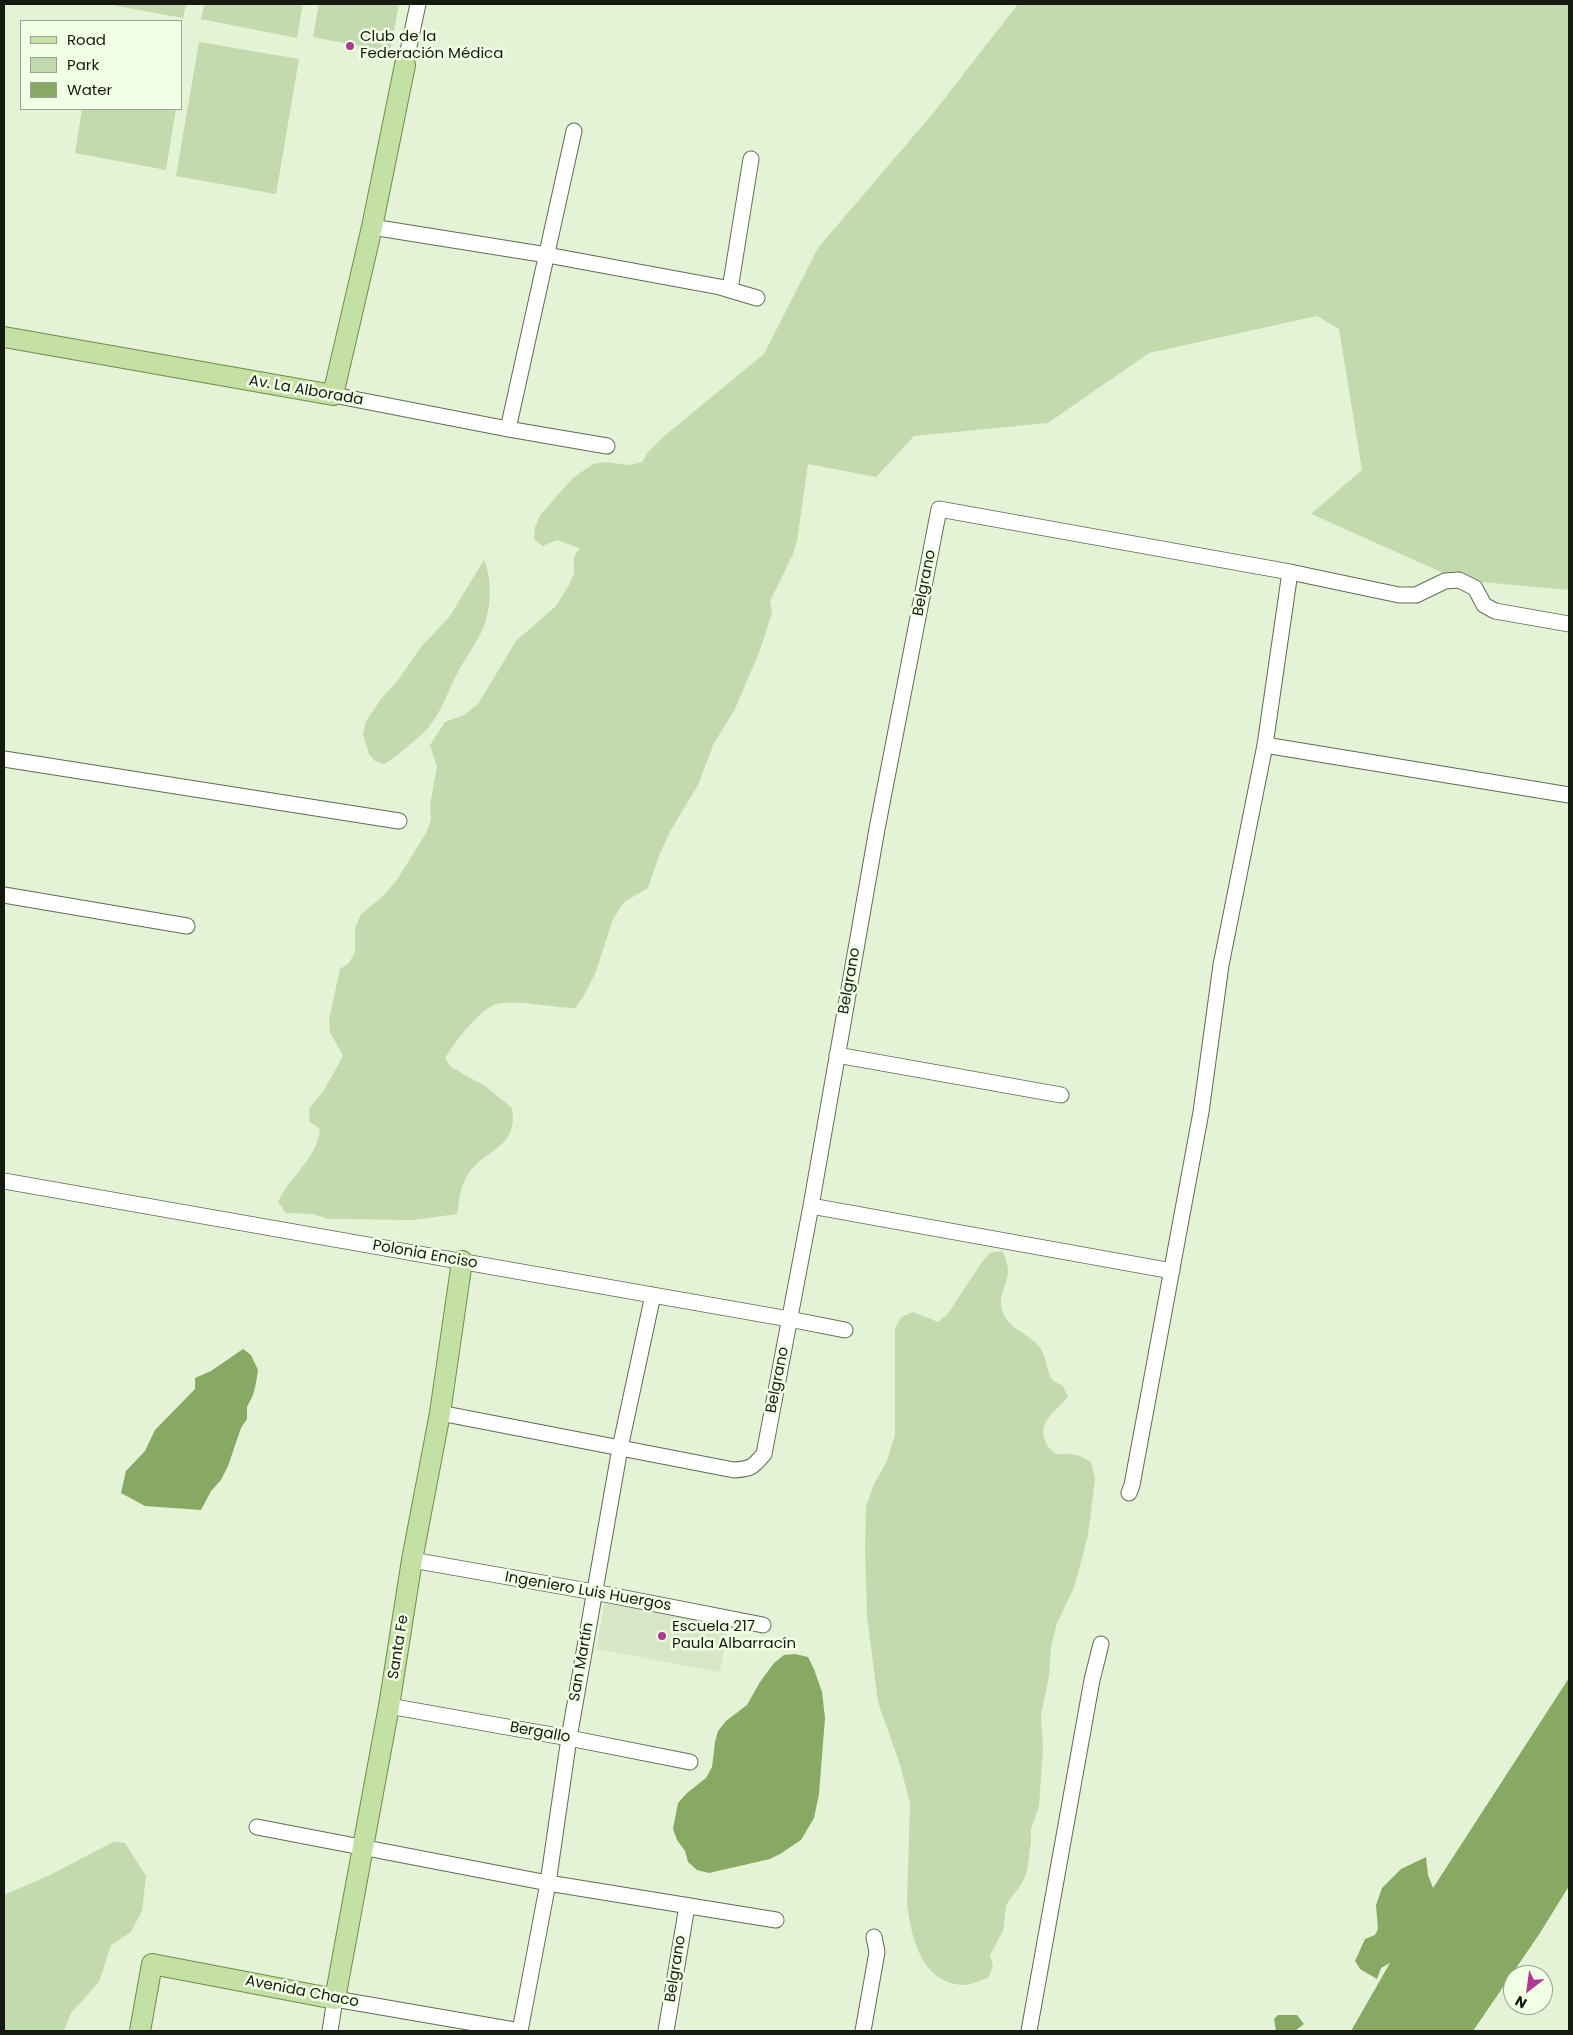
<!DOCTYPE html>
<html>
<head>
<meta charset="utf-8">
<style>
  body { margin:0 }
  #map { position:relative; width:1573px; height:2035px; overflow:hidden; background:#e4f2d6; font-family:Poppins,sans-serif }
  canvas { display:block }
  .frame { position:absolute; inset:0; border:5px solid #151a11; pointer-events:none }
  .legend { position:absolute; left:20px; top:20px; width:162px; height:90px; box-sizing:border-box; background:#f1ffe4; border:1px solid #99a390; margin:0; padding:6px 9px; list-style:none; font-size:15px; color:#151a11 }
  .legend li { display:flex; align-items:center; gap:10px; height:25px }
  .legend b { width:25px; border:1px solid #99a390 }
  .north { position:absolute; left:1503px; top:1965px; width:50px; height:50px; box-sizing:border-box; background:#f1ffe4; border:1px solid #99a390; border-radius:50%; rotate:210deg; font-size:14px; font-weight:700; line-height:20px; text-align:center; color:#151a11 }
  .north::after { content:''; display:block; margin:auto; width:18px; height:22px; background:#af3991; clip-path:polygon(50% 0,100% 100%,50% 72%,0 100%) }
</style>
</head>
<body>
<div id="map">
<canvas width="1573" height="2035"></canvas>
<div class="frame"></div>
<ul class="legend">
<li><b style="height:6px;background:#c5e0a5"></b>Road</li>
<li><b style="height:14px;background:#c3daae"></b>Park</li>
<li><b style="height:14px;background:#88a964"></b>Water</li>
</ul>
<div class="north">N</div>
</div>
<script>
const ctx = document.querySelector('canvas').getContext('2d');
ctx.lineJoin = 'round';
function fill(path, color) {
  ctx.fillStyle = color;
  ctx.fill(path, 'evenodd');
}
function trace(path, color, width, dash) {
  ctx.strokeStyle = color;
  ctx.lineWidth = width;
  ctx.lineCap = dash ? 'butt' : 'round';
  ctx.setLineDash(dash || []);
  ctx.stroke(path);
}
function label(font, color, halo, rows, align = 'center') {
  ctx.font = font + ' Poppins,sans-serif';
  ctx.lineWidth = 5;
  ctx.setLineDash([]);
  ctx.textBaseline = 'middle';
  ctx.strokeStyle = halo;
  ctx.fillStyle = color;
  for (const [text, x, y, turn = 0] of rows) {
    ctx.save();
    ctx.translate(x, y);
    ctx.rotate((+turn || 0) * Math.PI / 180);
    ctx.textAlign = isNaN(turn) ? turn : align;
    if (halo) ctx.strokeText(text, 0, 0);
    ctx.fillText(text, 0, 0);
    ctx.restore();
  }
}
fill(new Path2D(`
  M605,1601L728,1624L720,1672L596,1649Z`), '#d6e7c5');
fill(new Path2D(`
  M107,4H186L183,18Z
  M204,4H303L297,38L201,19Z
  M319,4H399L390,52L313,37Z
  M1018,4H1569V590L1459,580L1311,514L1362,470L1339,329L1317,316L1149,353L1048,423L914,436L876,477L808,464L797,541L793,554L770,601L772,613L760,650L735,709L713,745L699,783L671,830L660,853L648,888L624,902L613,919L595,974L583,997L575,1008C553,1008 512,998 494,1005C477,1012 455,1042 445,1058L451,1067L485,1086L512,1108C519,1149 484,1148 467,1176C460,1187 459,1201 457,1214L413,1220L340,1219H328L312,1214L286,1213L278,1202C290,1176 317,1159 320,1129L310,1122L309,1109L324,1090L343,1056L330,1032L329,1020L340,969L349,963L355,952V928L361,914L382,897L397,880L426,833L431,820L430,805L437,767L430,745L445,722L464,715L478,704L516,641L556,606L569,585L574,573V558L579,548L557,540L543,546L534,539L535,527L540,515L573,478L593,464L605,462L630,465L642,462L648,452L663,437L764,354L818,248L934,112Z
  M199,42L299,59L276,194L176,176Z
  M82,109H176L166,170L75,153Z
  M484,560C492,579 491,601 486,620C480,641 464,658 455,678C447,694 440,714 428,728C422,735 391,761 384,764L375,761L369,754L363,734L366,721L381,699L398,680L421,647L450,616Z
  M1002,1251C1018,1281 996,1288 1002,1310C1006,1327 1027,1333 1038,1345C1046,1354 1046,1369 1052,1380L1063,1386L1068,1397C1056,1412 1036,1421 1046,1443C1048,1447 1053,1453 1057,1454C1061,1455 1066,1453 1069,1454C1078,1454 1084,1458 1091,1462L1095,1479L1088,1535L1074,1588L1057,1623L1051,1647L1049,1676L1041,1716L1043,1749L1039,1806L1031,1829V1842L1027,1871L1022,1883L1006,1905L1003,1931L990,1955L993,1966L988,1978C980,1980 970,1986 962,1985C921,1982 911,1937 907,1903L910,1803L900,1765L878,1702L867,1616L865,1549L866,1507L874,1484L887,1461L895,1435V1329L901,1317L913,1312L938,1322L947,1315L982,1262L990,1253Z
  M113,1842L125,1843L146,1876L142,1911L131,1932L111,1945L99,1982L71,2013L64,2031H4V1895L50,1875Z`), '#c3daae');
fill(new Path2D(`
  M243,1349L251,1355L258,1370L256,1383L253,1395L247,1407V1419L241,1428L228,1466L221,1480L211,1491L201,1510L145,1506L121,1493L126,1471L145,1451L155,1430L195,1389V1378L211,1371Z
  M795,1654L808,1657L814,1669L822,1692L825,1718L819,1794L814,1818L801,1840L780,1854L770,1859L709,1873L697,1870L688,1862L685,1851L677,1840L673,1829L678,1803L687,1793L706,1778L712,1767L715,1742L718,1731L726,1721L747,1705L760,1682L774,1663L784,1655Z
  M1569,1678V1886L1540,1933L1473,2031H1351L1390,1963L1381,1968L1377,1979L1360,1969L1355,1961L1365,1939L1375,1935L1378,1929L1376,1905L1382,1888L1401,1869L1426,1857L1428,1875L1433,1888Z
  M1278,2015H1297L1304,2024L1295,2031H1276L1274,2019Z`), '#88a964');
const minor = new Path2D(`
  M405,65L418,4
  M372,227L547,255L720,287L757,298
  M730,289L751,159
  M333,395L508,429L607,446
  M508,429L574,131
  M1265,745L1569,795
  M4,759L399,821
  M4,895L187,926
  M837,1055L1061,1095
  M4,1181L789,1319L845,1330
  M811,1206L1172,1271
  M440,1413L734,1470C751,1469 753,1467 764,1454L811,1206L877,829L939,509L1290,572L1399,595H1416L1445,581L1459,580L1475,588L1484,605L1495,611L1569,624
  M1129,1493L1132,1485L1201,1112L1221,965L1265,745L1290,572
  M412,1560L594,1592L763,1625
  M389,1706L569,1738L690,1762
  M257,1827L548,1883L776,1920
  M330,2031L335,1999L520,2031
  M520,2031L548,1883L569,1738L620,1448L653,1295
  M666,2031L687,1906
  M863,2031L877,1952L874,1937
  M1029,2031L1092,1680L1101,1644`);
const major = new Path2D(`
  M4,337L333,395L372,227L405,65
  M140,2031L152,1964L335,1999L389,1706L412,1560L440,1413L462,1261`);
trace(minor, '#606c55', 17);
trace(major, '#6e8e4a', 22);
trace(minor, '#fff', 15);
trace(major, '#c5e0a5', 20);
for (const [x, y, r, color] of [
  [350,46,5,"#af3991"],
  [662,1636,5,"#af3991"]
]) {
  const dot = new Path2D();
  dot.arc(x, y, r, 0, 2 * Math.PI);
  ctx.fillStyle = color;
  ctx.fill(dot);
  trace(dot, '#f1ffe4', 2);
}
label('15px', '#151a11', '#f1ffe4', [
  ["Club de la",360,37],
  ["Federación Médica",360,54],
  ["Escuela 217",672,1627],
  ["Paula Albarracín",672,1644]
], 'left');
label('15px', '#151a11', '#f1ffe4', [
  ["Av. La Alborada",306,391,10],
  ["Belgrano",925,583,-79],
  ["Belgrano",850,981,-80],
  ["Polonia Enciso",425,1255,10],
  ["Belgrano",778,1380,-79],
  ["Ingeniero Luis Huergos",588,1592,10],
  ["Santa Fe",399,1647,-81],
  ["San Martín",582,1662,-80],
  ["Bergallo",540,1733,10],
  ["Belgrano",676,1969,-81],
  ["Avenida Chaco",302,1992,11]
]);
</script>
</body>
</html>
